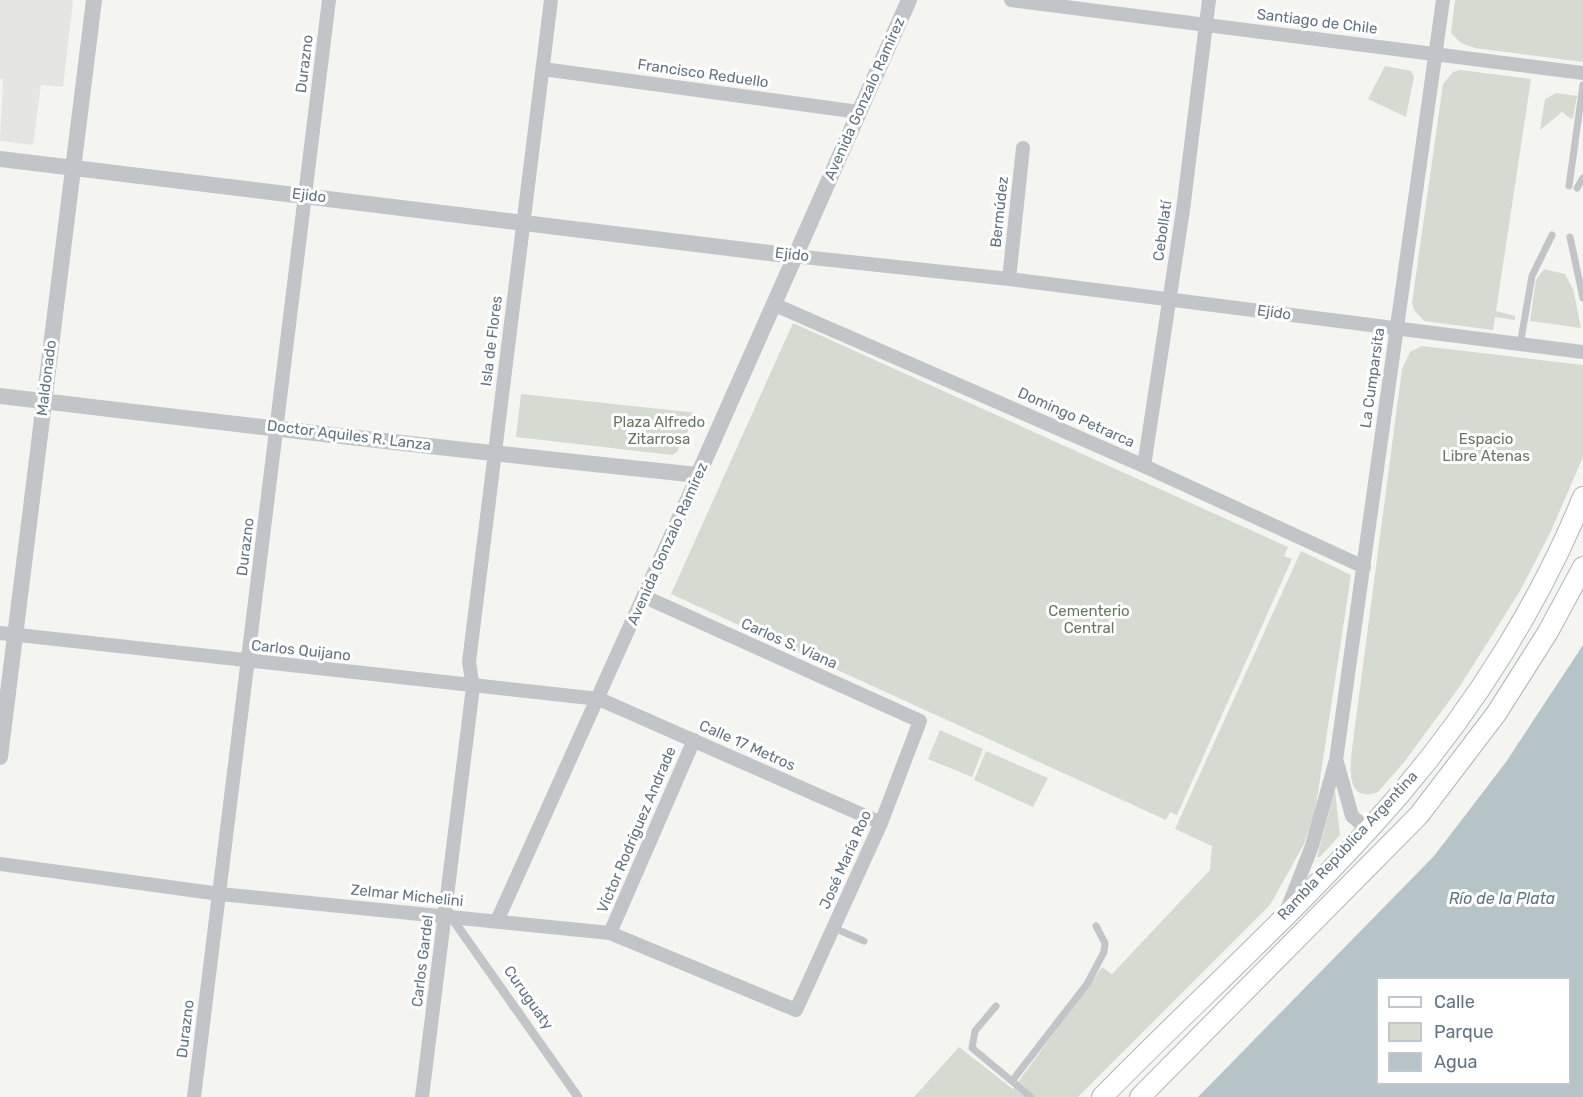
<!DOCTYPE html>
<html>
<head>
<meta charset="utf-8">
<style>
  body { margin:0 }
  #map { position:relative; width:1583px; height:1097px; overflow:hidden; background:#f4f4f0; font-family:Rubik,sans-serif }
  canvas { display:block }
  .legend { position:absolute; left:1376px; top:977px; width:195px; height:108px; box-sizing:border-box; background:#fff; border:2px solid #c1c8cd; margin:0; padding:8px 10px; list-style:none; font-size:18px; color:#637582 }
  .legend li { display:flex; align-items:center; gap:12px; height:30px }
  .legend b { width:30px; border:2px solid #c1c8cd }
</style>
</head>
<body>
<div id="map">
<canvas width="1583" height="1097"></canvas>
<ul class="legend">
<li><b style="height:8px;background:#fff"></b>Calle</li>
<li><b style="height:16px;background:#d5dbd1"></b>Parque</li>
<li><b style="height:16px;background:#b7c4c7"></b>Agua</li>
</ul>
</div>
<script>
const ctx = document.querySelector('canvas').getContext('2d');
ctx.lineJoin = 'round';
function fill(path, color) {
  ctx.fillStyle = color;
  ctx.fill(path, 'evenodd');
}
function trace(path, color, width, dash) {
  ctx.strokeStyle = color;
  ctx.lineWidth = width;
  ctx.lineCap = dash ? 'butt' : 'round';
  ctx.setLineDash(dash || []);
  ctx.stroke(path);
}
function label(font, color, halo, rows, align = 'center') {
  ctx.font = font + ' Rubik,sans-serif';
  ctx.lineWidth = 6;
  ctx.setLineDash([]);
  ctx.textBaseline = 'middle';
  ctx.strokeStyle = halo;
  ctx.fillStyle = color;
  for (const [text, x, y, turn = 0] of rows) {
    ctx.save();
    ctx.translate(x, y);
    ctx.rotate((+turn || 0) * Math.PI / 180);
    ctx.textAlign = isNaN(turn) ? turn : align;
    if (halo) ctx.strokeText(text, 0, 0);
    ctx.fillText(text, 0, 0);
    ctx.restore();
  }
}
fill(new Path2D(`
  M0,0H73L63,87L41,85L33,145L0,141L3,79H0Z`), '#e5e6e4');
fill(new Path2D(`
  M1455,0H1583V62L1475,48L1461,43L1451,33Z
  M1385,66L1411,71L1414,77L1406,117L1368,99Z
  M1460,70L1531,79L1496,311L1515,316V320L1495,317L1493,330L1424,321L1414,310L1412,303L1443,84L1453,72Z
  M1556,93L1577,96L1573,118L1571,119L1562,112L1540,130L1545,99Z
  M1544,269L1565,274L1573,289L1581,328L1530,321L1536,280Z
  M793,323L1288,547L1284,556L1292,559L1177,815L1170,812L1166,820L671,594Z
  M1422,346L1583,365V457L1551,531L1520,591L1460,686L1405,761L1378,792C1346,804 1350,768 1352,749L1402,369L1410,352Z
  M521,394L697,413L677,452L672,455L516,437Z
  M1301,551L1351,575L1315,812L1304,844L1270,905L1078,1097H914L959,1047L1013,1089L1102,967L1112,974L1210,870L1212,846L1175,829Z
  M940,730L983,749L972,777L928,759Z
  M986,751L1048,778L1033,807L974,780Z
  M1335,790L1340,835L1320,857H1317Z`), '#d5dbd1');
fill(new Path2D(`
  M1583,645V1097H1198L1434,856L1506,762ZM1570,978V1084H1378V978Z`), '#b7c4c7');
const primary = new Path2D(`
  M1102,1097C1201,996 1308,901 1401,793C1475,706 1540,603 1583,497
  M1140,1097L1419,815L1496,714L1548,632L1583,567`);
trace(primary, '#b2b7ba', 22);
trace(new Path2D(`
  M1569,186L1583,85
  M1577,188L1583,178
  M1570,237L1583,298
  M1520,345L1532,276L1552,235
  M834,928L864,941
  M996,1006L975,1031L972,1048L1031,1097
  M1012,1081L1087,984L1104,952L1105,943L1096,926`), '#c1c5c8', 7);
trace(new Path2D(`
  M451,917L578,1097`), '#c1c5c8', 9);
trace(new Path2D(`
  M1011,0L1583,73
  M543,69L859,112
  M794,256L1009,279L1583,352
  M1009,279L1023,148
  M773,304L1144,466L1364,567
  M1144,466L1183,210L1209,0
  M0,633L599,699L881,823
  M1337,762L1352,816L1368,830
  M0,864L220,894L610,933L796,1010L881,823L920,721L645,597
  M1286,912L1312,846L1336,760L1443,0
  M497,921L698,475
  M610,933L694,740
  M194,1097L329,0
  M422,1097L473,687L469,662L551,0`), '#c1c5c8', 14);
trace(new Path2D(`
  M0,159L794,256
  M0,396C232,424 465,451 698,475L909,0
  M0,757L94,0`), '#c1c5c8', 16);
trace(primary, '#fff', 20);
label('15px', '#637582', '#fff', [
  ["Santiago de Chile",1317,22,7],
  ["Durazno",305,64,-83],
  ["Francisco Reduello",703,74,8],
  ["Avenida Gonzalo Ramírez",865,99,-66],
  ["Ejido",309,196,7],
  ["Bermúdez",1000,212,-84],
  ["Cebollatí",1163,231,-82],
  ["Ejido",792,255,6],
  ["Ejido",1274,313,8],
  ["Isla de Flores",492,341,-83],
  ["Maldonado",47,378,-83],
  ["La Cumparsita",1373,378,-82],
  ["Domingo Petrarca",1076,418,24],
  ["Doctor Aquiles R. Lanza",349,436,7],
  ["Avenida Gonzalo Ramírez",668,544,-66],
  ["Durazno",246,547,-83],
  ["Carlos S. Viana",789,644,24],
  ["Carlos Quijano",301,651,6],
  ["Calle 17 Metros",747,746,24],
  ["Víctor Rodríguez Andrade",637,830,-67],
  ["Rambla República Argentina",1348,846,-47],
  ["José María Roo",846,860,-66],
  ["Zelmar Michelini",407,896,6],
  ["Carlos Gardel",423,961,-83],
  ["Curuguaty",528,998,55],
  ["Durazno",186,1029,-83]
]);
label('15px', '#677962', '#fff', [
  ["Plaza Alfredo",659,423],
  ["Zitarrosa",659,440],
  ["Espacio",1486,440],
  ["Libre Atenas",1486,457],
  ["Cementerio",1089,612],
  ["Central",1089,629]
]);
label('italic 16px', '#5f777f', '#fff', [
  ["Río de la Plata",1502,899]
]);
</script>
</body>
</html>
